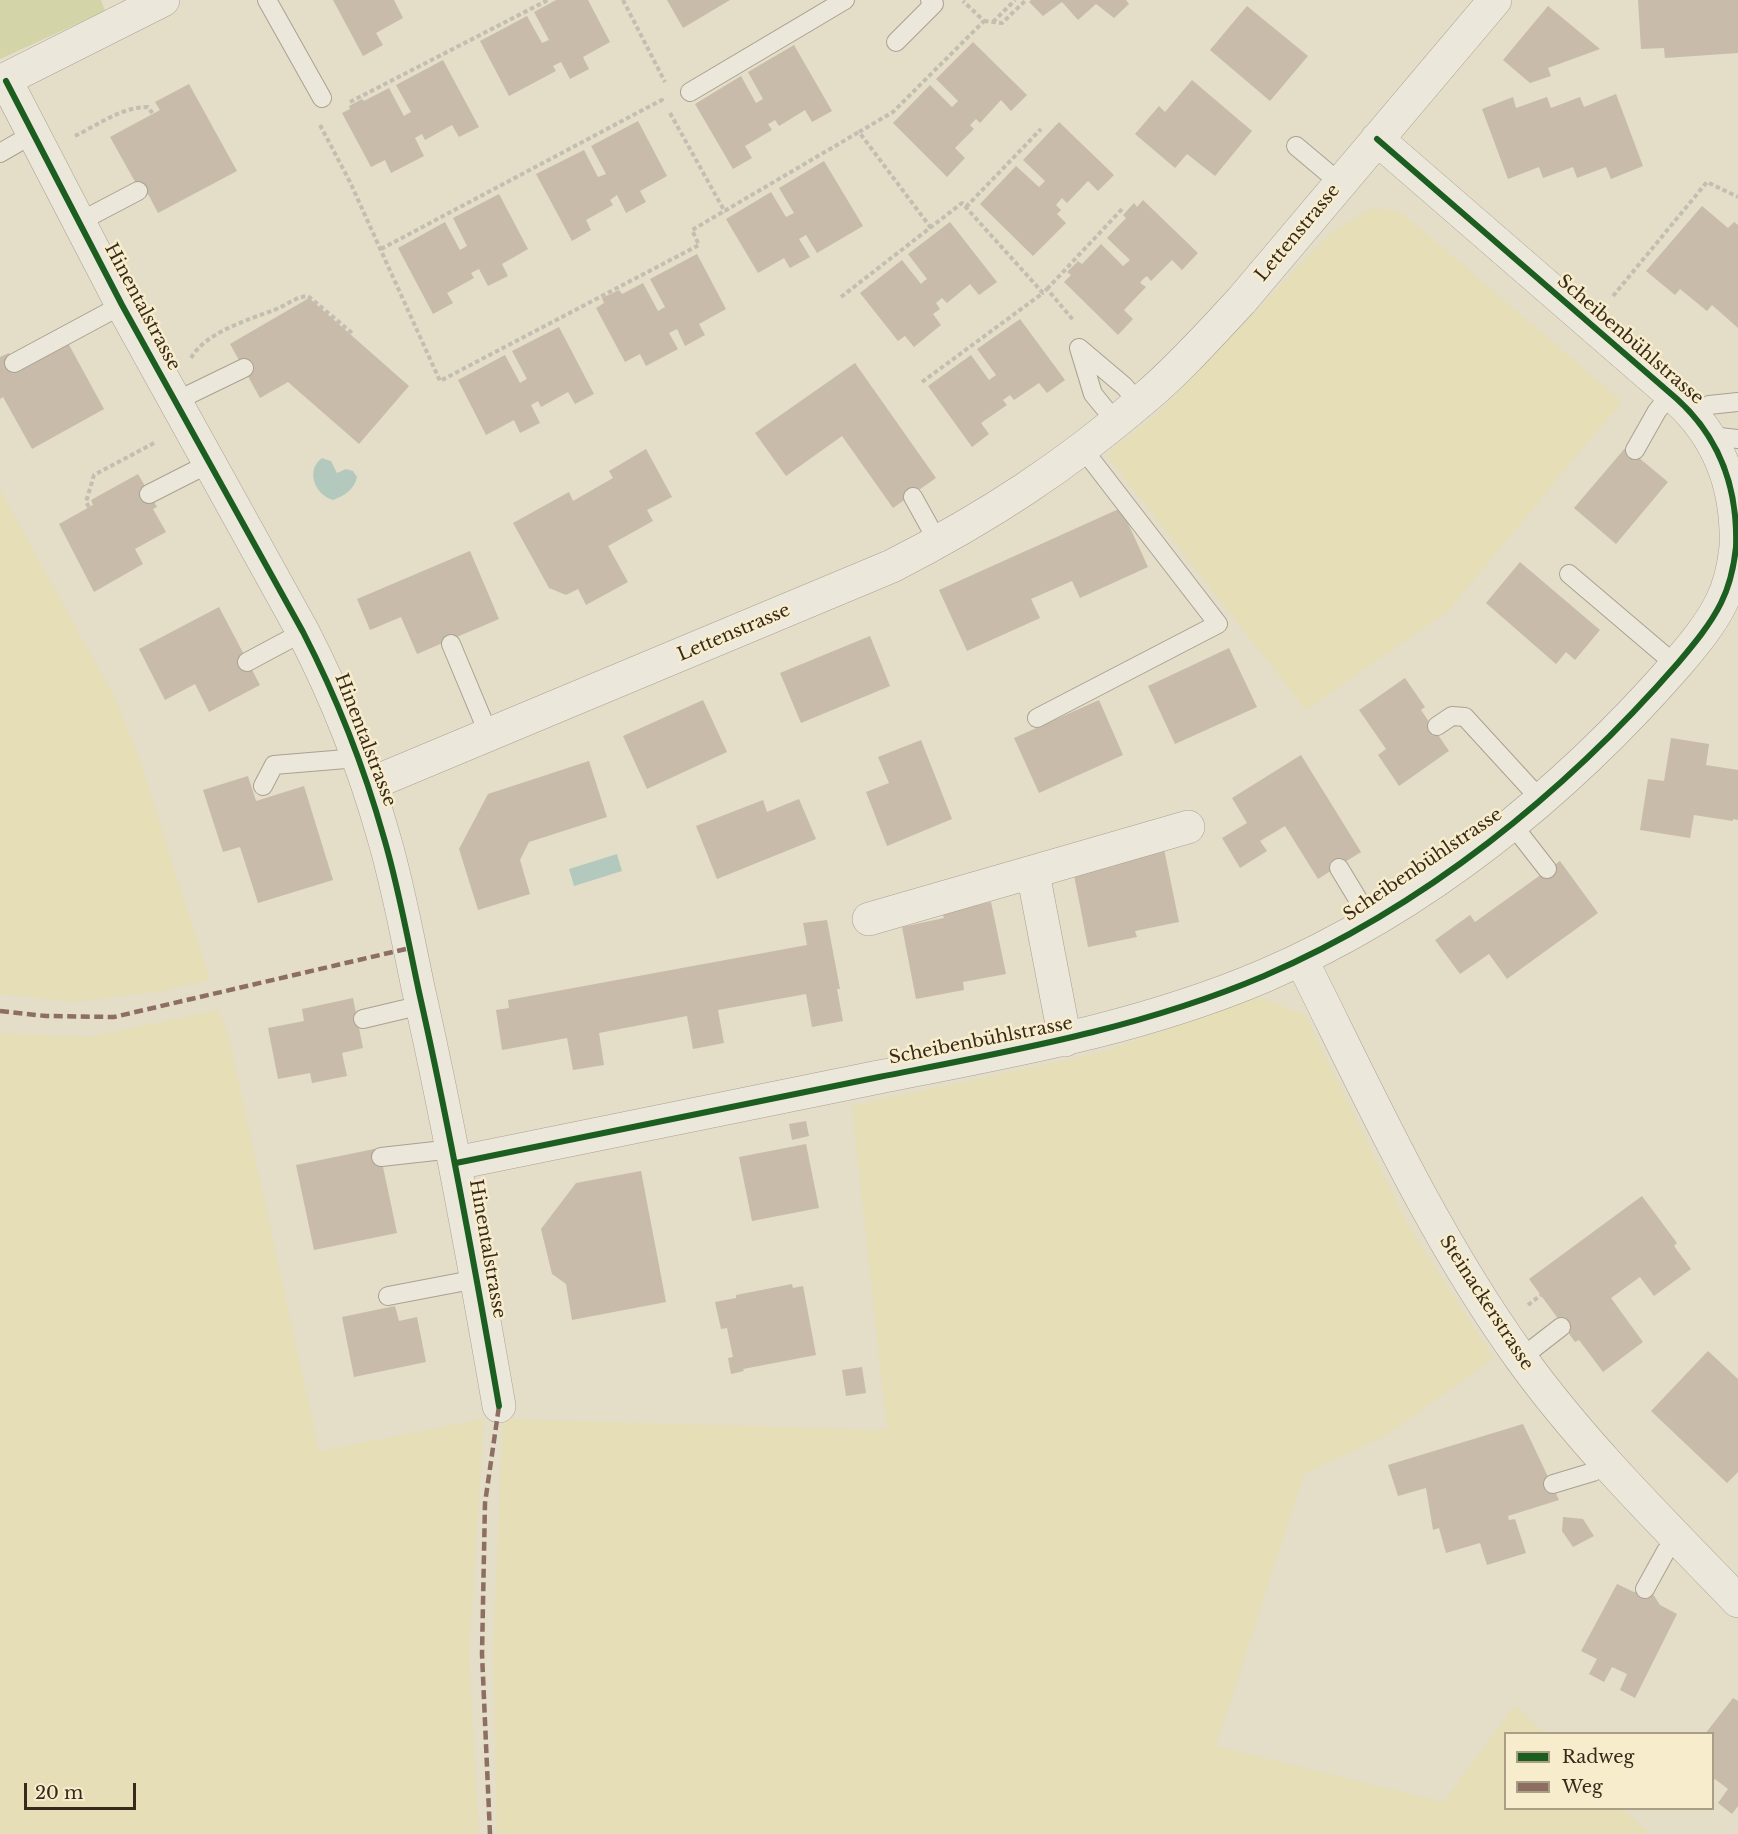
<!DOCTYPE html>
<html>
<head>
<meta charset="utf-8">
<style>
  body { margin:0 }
  #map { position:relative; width:1738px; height:1834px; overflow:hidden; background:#e4ddc8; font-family:"Libre Baskerville",serif }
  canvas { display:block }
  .legend { position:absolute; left:1504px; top:1732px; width:210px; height:78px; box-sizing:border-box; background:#f7edcc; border:2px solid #aa9f85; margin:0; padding:8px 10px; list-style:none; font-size:18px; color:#372a1b }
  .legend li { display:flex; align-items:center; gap:12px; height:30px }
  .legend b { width:30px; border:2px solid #aa9f85 }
  .scale { position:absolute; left:24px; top:1783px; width:112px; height:27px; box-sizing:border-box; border:3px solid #372a1b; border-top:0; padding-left:8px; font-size:18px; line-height:21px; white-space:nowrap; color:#372a1b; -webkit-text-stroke:4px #f7edcc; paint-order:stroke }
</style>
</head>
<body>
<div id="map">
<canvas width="1738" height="1834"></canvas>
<ul class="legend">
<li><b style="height:8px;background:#1b5e20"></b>Radweg</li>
<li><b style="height:8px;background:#8d6e63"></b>Weg</li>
</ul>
<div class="scale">20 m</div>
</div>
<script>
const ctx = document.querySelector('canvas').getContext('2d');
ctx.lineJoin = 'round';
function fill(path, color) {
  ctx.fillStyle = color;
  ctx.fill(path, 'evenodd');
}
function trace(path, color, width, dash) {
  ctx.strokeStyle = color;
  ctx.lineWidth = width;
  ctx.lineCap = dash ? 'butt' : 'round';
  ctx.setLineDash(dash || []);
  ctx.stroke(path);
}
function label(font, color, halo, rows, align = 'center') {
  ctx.font = font + ' "Libre Baskerville",serif';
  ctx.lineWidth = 5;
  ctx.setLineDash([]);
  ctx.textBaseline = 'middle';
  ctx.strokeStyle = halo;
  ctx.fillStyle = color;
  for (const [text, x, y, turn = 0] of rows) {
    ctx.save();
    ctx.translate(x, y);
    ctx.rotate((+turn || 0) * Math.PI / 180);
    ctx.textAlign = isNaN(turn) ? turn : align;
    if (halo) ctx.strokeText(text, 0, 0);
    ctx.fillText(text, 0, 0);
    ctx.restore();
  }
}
fill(new Path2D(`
  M1372,208L1401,212L1622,401L1448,611L1306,710L1106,454L1155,416L1331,233Z
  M0,490L116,700L137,752L210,980L162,991L76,1002L0,994Z
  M1258,997L1305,1015L1410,1229L1494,1358L1387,1435L1304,1474L1216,1746L1443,1802L1515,1705L1545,1733L1506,1734V1808L1623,1809L1650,1834H497L493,1650L503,1419L887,1430L852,1106L1103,1052Z
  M218,1010L228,1033L319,1451L484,1419L469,1654L479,1834H0V1033L89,1037Z`), '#e6deb7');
fill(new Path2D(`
  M0,0H101L105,11L0,59Z`), '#d3d5a9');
fill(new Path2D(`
  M322,458L331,461L337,473L346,469L353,471L357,477C355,489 344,496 333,500C315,495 305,470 322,458Z
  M617,854L622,871L574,886L569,869Z`), '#b4c9be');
fill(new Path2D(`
  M333,0H394L403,18L376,33L383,45L363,56Z
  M556,0H588L610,42L583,57L589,69L570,79L561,62L553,66L556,71L509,96L480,41L527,16L542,43L549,40L534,12Z
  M667,0H730L683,28Z
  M1031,0H1126L1129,4L1114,18L1096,4L1078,20L1062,2L1043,16L1029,2Z
  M1638,0H1738V53L1665,58L1664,48L1641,49Z
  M1247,6L1308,56L1270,101L1210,50Z
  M1548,6L1600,49L1548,68L1551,76L1530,83L1503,60Z
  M973,42L1027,95L1011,111L1001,100L980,123L976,119L970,125L974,129L955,148L965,158L947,177L893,123L930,85L952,107L958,101L936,79Z
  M794,45L832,111L812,122L805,110L779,126L775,120L772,122L768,124L772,130L745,146L752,158L733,169L695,104L741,76L756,103L763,99L748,72Z
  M443,60L479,127L459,137L452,125L425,140L422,134L415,138L424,156L391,173L385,160L371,167L342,113L350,109L349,106L362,99L364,101L389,88L404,116L407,114L411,112L396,85Z
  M1192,80L1252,131L1215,176L1187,154L1175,168L1135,134L1159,106L1165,112Z
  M189,84L237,171L158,213L148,194L143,196L110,137L160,110L155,102Z
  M1616,94L1643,166L1611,179L1606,167L1577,178L1573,167L1543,178L1539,167L1508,179L1482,109L1513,97L1516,108L1547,97L1551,108L1580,97L1584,107Z
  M638,121L667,176L640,191L646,202L626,213L617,195L610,200L613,205L586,220L591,230L572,241L536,174L584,150L598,177L606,174L591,146Z
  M1059,122L1114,175L1098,191L1088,181L1067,203L1062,198L1056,205L1061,210L1057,214L1066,223L1033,256L980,204L1016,166L1039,187L1045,181L1023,160Z
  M824,161L863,226L817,253L806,235L799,239L810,257L790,268L784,258L758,273L726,219L771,192L786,217L794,213L779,188Z
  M499,194L528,249L502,264L508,276L488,286L479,269L471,273L474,278L447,293L453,303L433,314L398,248L445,222L460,250L467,246L453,218Z
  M1143,200L1198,253L1182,270L1172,260L1151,281L1147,276L1143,279L1140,283L1146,287L1124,310L1133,319L1118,335L1064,282L1071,275L1067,272L1078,261L1082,264L1101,244L1123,266L1130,260L1107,238L1126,218L1123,215L1134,203L1137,207Z
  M1702,206L1728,228L1734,222L1738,225V328L1712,305L1707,311L1680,289L1675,295L1646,271Z
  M950,222L997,282L979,295L970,284L947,303L942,298L936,303L940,309L933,314L941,325L914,347L905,336L898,341L860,293L902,260L921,284L924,281L927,279L908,254Z
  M697,254L726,309L699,324L705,335L685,346L677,329L669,333L678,349L646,366L640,354L625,362L596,308L604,303L602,298L619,290L622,294L643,283L658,311L665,307L650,279Z
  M309,298L409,386L359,444L288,382L260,398L230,344Z
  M1020,319L1065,380L1047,393L1039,383L1014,400L1010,395L1003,400L1007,405L981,423L989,434L972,447L928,386L971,355L989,380L996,375L977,349Z
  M559,327L594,394L575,404L568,392L541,407L538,401L531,405L540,423L520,433L514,420L486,435L458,380L505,355L520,383L523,381L527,379L512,351Z
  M68,343L104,409L32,449L3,397L0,399V357L9,353L18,370Z
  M855,363L936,478L893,508L842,436L786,476L755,433Z
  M1626,447L1668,482L1616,544L1574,508Z
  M646,449L672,497L647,510L653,521L608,546L628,582L586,605L578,589L566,595L549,588L513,523L569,492L573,501L613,478L609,471Z
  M138,474L157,507L153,509L166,532L135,549L143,564L94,592L59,524L93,505L91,500Z
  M1121,508L1148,567L1080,598L1072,581L1031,599L1040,618L967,651L939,590Z
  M470,551L499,619L417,654L401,617L370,630L357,599Z
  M1520,562L1600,630L1575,660L1566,652L1556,664L1486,603Z
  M219,607L260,685L209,712L195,684L165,700L139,649Z
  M870,636L890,686L801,723L780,673Z
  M1229,648L1257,707L1175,744L1148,686Z
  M1405,678L1425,707L1421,710L1449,751L1399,786L1378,755L1386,749L1359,710Z
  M703,700L727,752L647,789L623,736Z
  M1099,700L1123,755L1039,793L1014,738Z
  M1671,738L1709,744L1706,765L1738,770V820L1733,819V821L1694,815L1690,838L1640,830L1648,779L1664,781Z
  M921,740L952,819L887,846L866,792L889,783L878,757Z
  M1301,755L1361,852L1318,879L1285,826L1260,841L1267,851L1240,868L1222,838L1247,823L1232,798Z
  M589,761L607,817L529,842L520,860L530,894L478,910L459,849L488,794Z
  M248,776L256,801L304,786L333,880L258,903L240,847L223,852L203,790Z
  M799,799L816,839L717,879L696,826L763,800L767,812Z
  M1164,849L1179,922L1135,931L1137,937L1088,947L1074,875L1114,866L1113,860Z
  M1560,861L1598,913L1507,979L1489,954L1460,974L1435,940L1470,915L1475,922Z
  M991,902L1006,974L963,982L964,990L916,999L902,927L944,918L942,912Z
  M827,920L840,989H837L843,1021L812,1027L806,994L718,1010L724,1043L693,1049L687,1016L599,1033L604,1065L573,1070L567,1038L502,1050L496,1010L509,1008L508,1000L807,945L803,923Z
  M353,998L363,1048L342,1053L347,1076L312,1083L310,1073L278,1079L268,1028L304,1021L302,1009Z
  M806,1121L809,1136L792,1140L789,1124Z
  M806,1144L819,1208L752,1221L739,1157Z
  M379,1148L397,1233L314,1250L296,1165Z
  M641,1171L666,1302L572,1320L566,1284L552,1274L541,1229L576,1183Z
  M1642,1196L1677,1243L1674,1246L1691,1269L1654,1296L1640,1277L1611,1298L1643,1342L1603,1372L1579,1340L1575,1342L1529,1279Z
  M792,1284L793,1288L803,1286L816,1355L743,1369L744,1371L731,1374L728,1358L733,1357L727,1328L721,1329L715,1302L736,1298V1295Z
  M395,1306L399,1321L417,1317L426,1362L354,1377L342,1317Z
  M1708,1351L1738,1379V1472L1727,1483L1651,1411Z
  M862,1367L866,1393L846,1396L842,1370Z
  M1523,1424L1559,1500L1508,1516L1509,1520L1515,1519L1526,1553L1487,1565L1480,1543L1446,1553L1439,1528L1433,1530L1426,1488L1398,1496L1388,1465Z
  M1563,1517L1583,1519L1594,1536L1573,1547L1562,1531Z
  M1617,1584L1634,1592L1651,1591L1660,1605L1677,1614L1635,1698L1620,1690L1627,1674L1612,1667L1604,1682L1589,1674L1597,1659L1581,1651Z
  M1733,1698L1738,1701V1806L1732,1814L1718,1803L1728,1789L1715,1779L1713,1782V1734H1705Z`), '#c8bba9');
const service = new Path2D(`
  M267,0L322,98
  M896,42L934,4L930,0
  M690,92L845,0
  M1296,146L1340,183
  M0,153L33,134
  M79,222L138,191
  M1079,348L1093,394L1116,422
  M1079,348L1124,386L1139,403
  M14,363L122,305
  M176,401L244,368
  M1695,416L1709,405L1738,402
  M1711,436L1738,439
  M1635,450L1657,411L1671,394
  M149,494L210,463
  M913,497L938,542
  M1569,574L1676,665
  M451,644L489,735
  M247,662L303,632
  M1037,718L1218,624L1083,449
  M1437,726L1452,716L1465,717L1541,800
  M263,786L274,765L358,758
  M1512,824L1547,869
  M1339,868L1371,921
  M363,1019L422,1005
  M381,1157L453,1149
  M388,1296L477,1279
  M1521,1358L1561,1327
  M1553,1484L1593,1472L1605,1461
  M1645,1589L1666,1551L1679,1539`);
const minor = new Path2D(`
  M6,81L122,305L303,632C337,698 364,767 384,838C399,889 408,941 419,992C450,1129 475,1267 499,1406
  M368,785L892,566C988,517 1066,466 1147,396C1181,367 1211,333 1241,301L1495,0
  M1033,873L1065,1040
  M869,919L1188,827
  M1301,959C1369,1095 1431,1233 1520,1357C1584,1446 1663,1523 1738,1601
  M456,1163C597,1133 738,1105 879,1077C1011,1051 1139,1029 1264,976C1424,907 1564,794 1678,663C1694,644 1710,625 1721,603C1730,585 1734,566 1736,547C1738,488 1720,438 1677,399L1377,139`);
const tertiary = new Path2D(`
  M0,82L163,0`);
trace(service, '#a9a192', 20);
trace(minor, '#a9a192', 34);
trace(tertiary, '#a9a192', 34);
trace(new Path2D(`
  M623,0L665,82
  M984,21L1002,23L1026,0
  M993,22L1015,0
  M350,102L548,0
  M670,113L725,212
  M320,125L350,182L440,381L699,245L692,230L859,132
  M75,136C98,125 121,107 148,107L153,114
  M966,207L1041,129
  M931,228L859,132L893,112L984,21L963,1
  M381,249L654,104L662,100L663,102
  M1047,289L1123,208
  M1613,296L1707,182L1738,197
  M841,297L962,203L1043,293L1047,289L1074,321
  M191,358C206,332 248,320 274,310C287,305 295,297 308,296L352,333L351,335
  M922,382L1043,293
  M89,507L86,502L94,475L156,442
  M1528,1305L1541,1295`), '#c4beb2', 4, [4.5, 3]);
trace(service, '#ece7db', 18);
trace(minor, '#ece7db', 33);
trace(tertiary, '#ece7db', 33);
trace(new Path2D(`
  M0,1011L46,1016L114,1017L410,948
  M490,1834L482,1654L485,1503L499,1406`), '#8d6e63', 4.5, [9, 4.5]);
trace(new Path2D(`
  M6,81L122,305L303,632C337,698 364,767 384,838C399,889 408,941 419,992C450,1129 475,1267 499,1406
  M456,1163C597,1133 738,1105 879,1077C1011,1051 1139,1029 1264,976C1424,907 1564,794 1678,663C1694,644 1710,625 1721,603C1730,585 1734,566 1736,547C1738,488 1720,438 1677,399L1377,139`), '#1b5e20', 6);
label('18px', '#372a1b', '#f7edcc', [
  ["Lettenstrasse",1298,233,-50],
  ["Hinentalstrasse",142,307,62],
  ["Scheibenbühlstrasse",1630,340,41],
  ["Lettenstrasse",734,633,-23],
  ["Hinentalstrasse",365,740,69],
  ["Scheibenbühlstrasse",1423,865,-34],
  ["Scheibenbühlstrasse",981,1041,-11],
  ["Hinentalstrasse",487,1249,80],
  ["Steinackerstrasse",1486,1303,57]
]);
</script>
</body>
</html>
